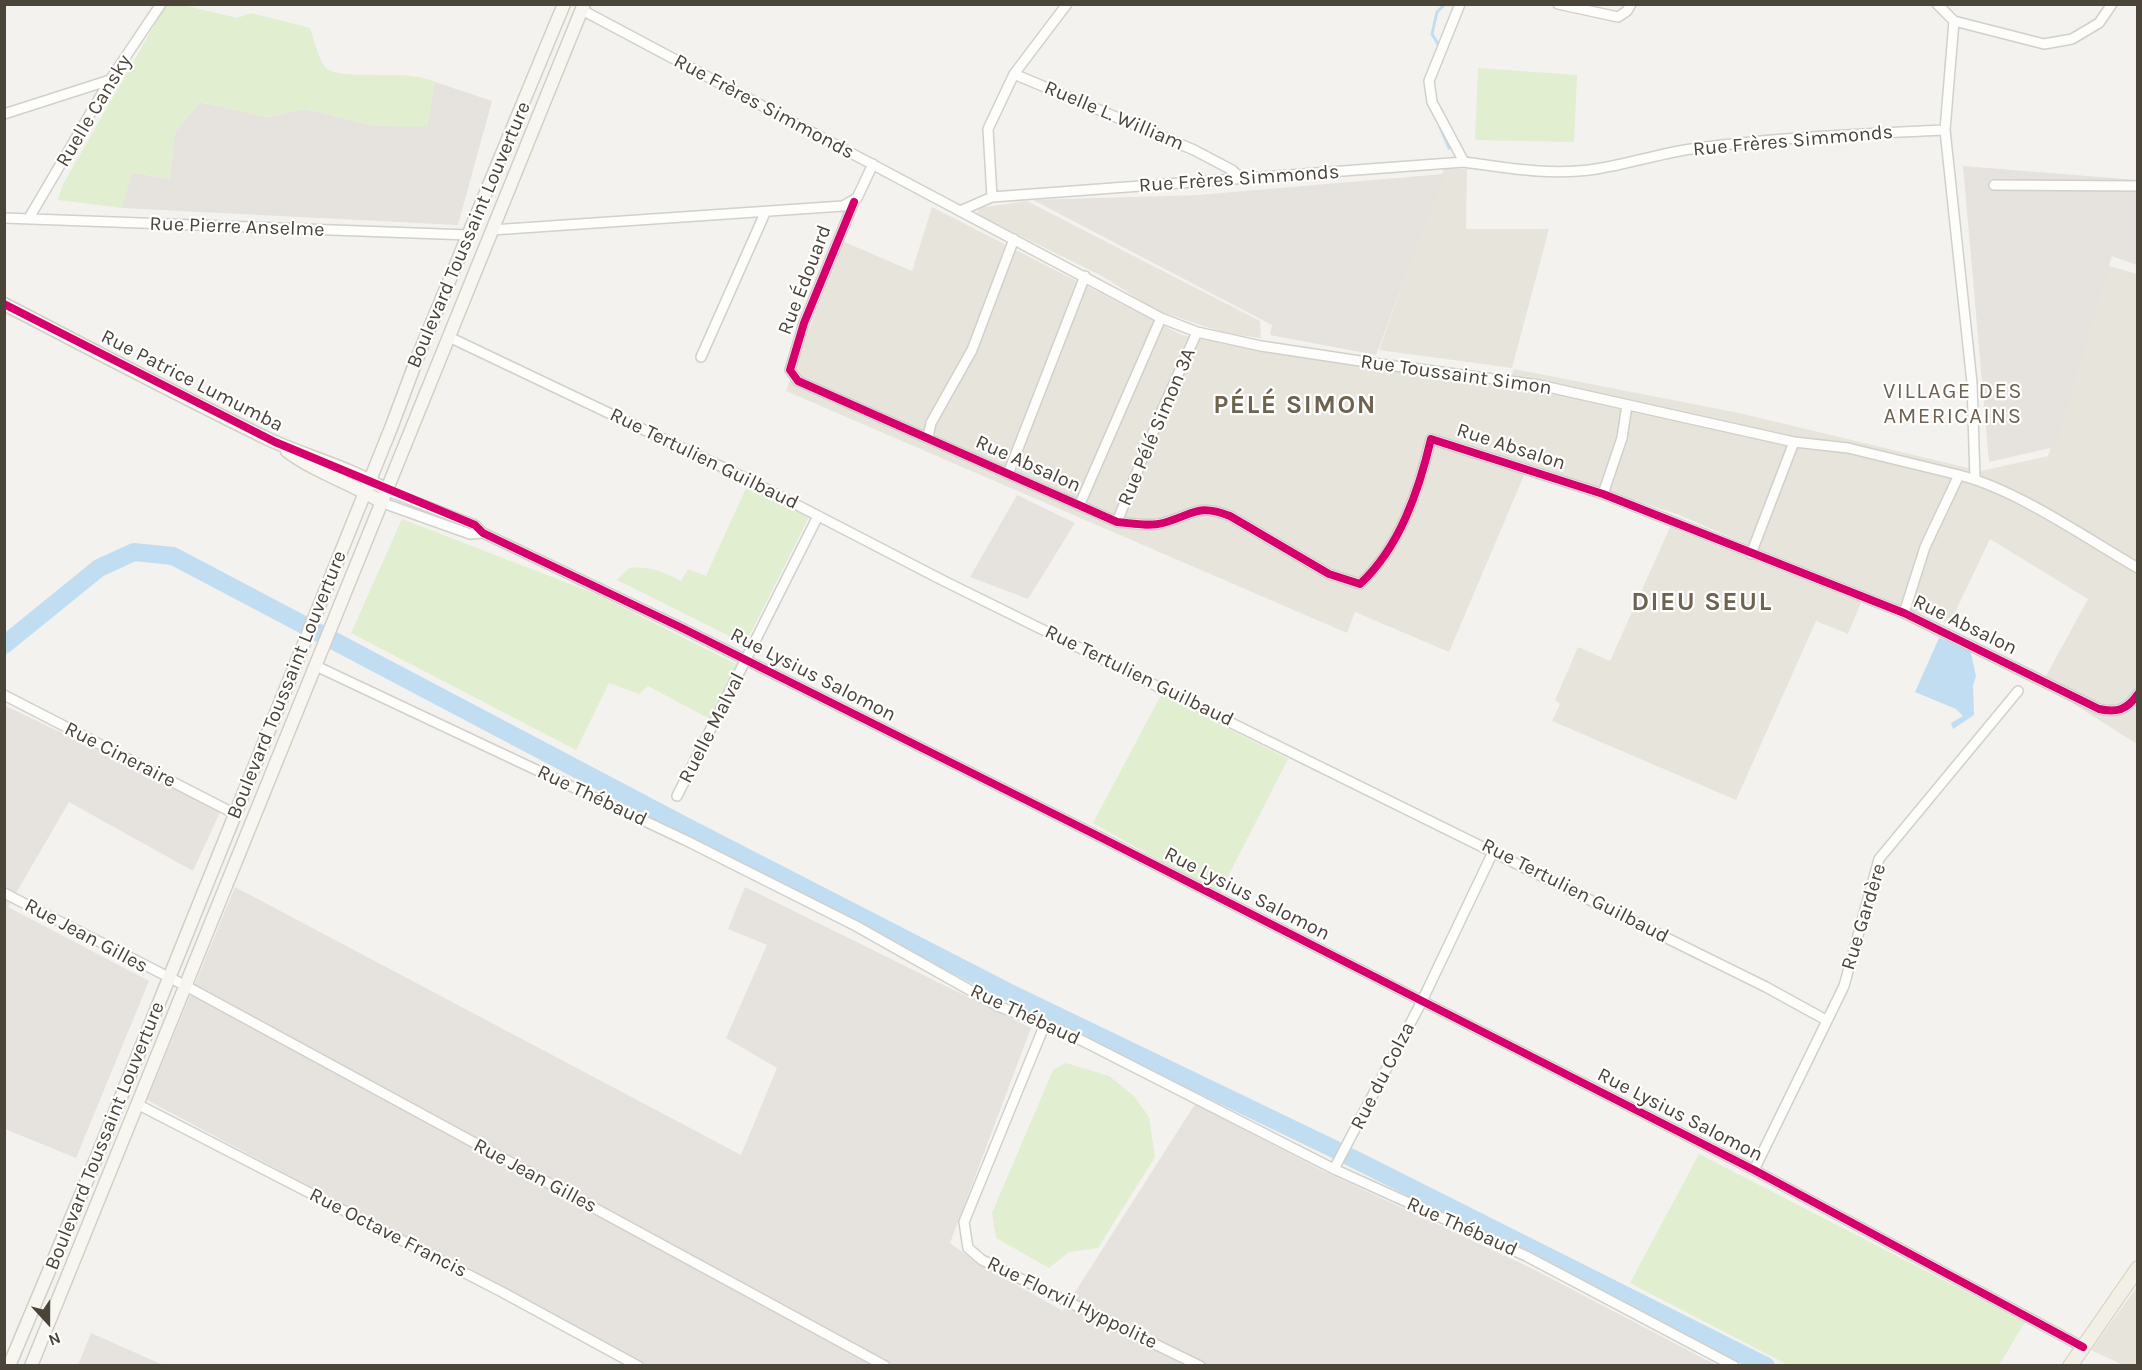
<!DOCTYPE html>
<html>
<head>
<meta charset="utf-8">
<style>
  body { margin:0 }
  #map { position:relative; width:2142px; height:1370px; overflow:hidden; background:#f4f2ee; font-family:Karla,sans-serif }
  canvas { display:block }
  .frame { position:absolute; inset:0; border:6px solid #4b4439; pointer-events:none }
  .north { position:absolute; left:18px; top:1292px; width:60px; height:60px; -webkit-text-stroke:4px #fff; paint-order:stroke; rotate:159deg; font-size:16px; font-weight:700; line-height:24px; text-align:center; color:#4b4439 }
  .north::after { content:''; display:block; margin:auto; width:21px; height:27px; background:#4b4439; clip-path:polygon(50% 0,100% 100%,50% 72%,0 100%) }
</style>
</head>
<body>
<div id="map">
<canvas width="2142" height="1370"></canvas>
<div class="frame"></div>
<div class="north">N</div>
</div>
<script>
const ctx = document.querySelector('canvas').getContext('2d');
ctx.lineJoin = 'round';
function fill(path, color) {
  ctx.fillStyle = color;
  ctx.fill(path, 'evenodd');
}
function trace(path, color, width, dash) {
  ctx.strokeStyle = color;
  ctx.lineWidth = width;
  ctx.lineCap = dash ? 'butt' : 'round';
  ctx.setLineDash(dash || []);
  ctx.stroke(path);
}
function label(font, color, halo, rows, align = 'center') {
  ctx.font = font + ' Karla,sans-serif';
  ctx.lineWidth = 4.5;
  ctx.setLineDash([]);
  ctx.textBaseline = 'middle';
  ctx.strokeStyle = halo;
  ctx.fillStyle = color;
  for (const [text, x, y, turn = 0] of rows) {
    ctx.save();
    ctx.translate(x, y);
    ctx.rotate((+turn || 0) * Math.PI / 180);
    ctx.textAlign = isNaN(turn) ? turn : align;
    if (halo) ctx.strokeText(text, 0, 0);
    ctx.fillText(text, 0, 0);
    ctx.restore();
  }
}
fill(new Path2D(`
  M1444,169H1467L1466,229H1549L1512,368L1379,350Z
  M1027,201L1260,321L1261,338L1225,333L1156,310L1102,276L976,214L979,208Z
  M932,207L1182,335L1257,349L1508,383L1514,369L1739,413L1981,471L2048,456L2106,265L2137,274V744L2072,703L2077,694L2046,676L2088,599L1990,539L1950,623L1865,596L1677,514L1528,466L1449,652L1355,612L1347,633L786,391L842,241L912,271Z
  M1670,527L1861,602L1848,634L1816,621L1736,800L1552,721L1560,704L1555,700L1578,647L1610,661Z
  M2137,1287V1365H2123L2091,1350Z`), '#e7e4dc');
fill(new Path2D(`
  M435,82L492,101L458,225L122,208L131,172L170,179L175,132L200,102L268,117L305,109L374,126H427Z
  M1963,166L2137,180V265L2112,256L2055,447L1989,462Z
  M1444,174L1376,355L1270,335L1272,325L1033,200L1198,195Z
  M4,705L221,810L193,871L69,802L8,907L149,981L76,1158L5,1129Z
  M235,887L741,1155L777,1068L726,1038L767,945L728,929L745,887L1031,1028L950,1243L979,1264L1063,1311L1195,1104L1321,1170L1533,1269L1716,1365H645L147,1100Z
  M91,1333L163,1365H78Z`), '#e6e2de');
fill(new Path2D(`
  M166,5H183L237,18L251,13L310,28C314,38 318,59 325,67C337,82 408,68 435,82L427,127L374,126L305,109L268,117L200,102L175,132L170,179L132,172L122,208L58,200L63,184Z
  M1478,68L1577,75L1574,142L1475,140Z
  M747,486L809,517L745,644L617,580L629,568C649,566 664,572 681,581L688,569L706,576Z
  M402,519L596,594L738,665L710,719L648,686L639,694L609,683L576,750L351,633Z
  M1161,695L1288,759L1219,894L1093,823Z
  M1066,1063L1109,1076L1134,1096L1149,1117L1155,1157L1098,1248L1069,1252L1049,1268L996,1238L992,1213L1053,1070Z
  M1699,1154L2025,1322L1999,1365H1788L1630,1283Z`), '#e1eecf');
fill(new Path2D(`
  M1017,495L1075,523L1028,599L970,577Z
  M340,1083L352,1089L349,1098L360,1103L374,1102L395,1112L394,1115L418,1128L412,1140L341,1104L335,1116L326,1111Z`), '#e6e3df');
fill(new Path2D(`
  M1939,638L1970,649L1976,676L1973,686L1974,715L1953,729L1951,723L1963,716L1956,709L1915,692Z`), '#c0ddf1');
trace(new Path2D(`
  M1439,46L1432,34L1437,12L1445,4
  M1440,127L1449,148`), '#c0ddf1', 3);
trace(new Path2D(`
  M4,645L99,568L134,552L173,556L683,825L1008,992L1332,1148L1766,1366`), '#c0ddf1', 18);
const street = new Path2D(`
  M1460,4L1429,81L1432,102L1464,162
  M1558,4L1618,17L1627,11L1631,4
  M1937,4L1954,21
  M582,10L960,211L992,197L1464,162C1508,168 1551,176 1596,169C1630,164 1664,152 1698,148C1780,137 1862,134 1945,130
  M1954,21L1945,130L1972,383L1975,479
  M1954,21L2044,44L2072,39L2099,23L2112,4
  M1014,74L1194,150L1232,170L1243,180
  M4,114L110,80
  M1994,185L2138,186
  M992,197L988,129L1014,74L1067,4
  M854,202L804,323L790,370L798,381L1117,522C1131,523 1149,527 1163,523C1193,515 1197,503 1230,516L1329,574L1360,584C1400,547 1419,490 1431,439L1603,494L1904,613L2099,709C2117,713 2127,710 2138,694
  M960,211L1161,318L1197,332L1261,346L1380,364L1539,385L1794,442L1848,448L1959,475C2018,490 2084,537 2138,568
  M4,218L469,235
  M29,218L110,80L161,4
  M492,230L843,206L857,198L873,164
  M449,337L743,477L944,581L1766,987L1826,1020
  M701,357L765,213
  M928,437L931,423L972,350L1014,239
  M1008,474L1085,276
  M388,491L475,525L483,533L682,628L1094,834L1754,1170L2083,1347
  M1603,494L1622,438L1627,405
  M383,503L470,534L483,533
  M1079,506L1161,318
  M1117,522L1160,415L1197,332
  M1751,554L1794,442
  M1904,613L1925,547L1959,475
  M316,666L687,841L856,926L998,1006L1071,1035L1334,1169L1526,1256L1734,1366
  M4,695L235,814
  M677,796L818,516
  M4,893L186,986L885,1366
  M1045,1024L964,1222L968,1248L982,1260L1200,1366
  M137,1104L502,1292L638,1366
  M1334,1169L1422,1001L1493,852
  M1754,1170L1844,986L1879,859L2018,691`);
const secondary = new Path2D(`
  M4,304C91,349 178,395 266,438C306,457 350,467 388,491
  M287,451C316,473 352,483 383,503
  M9,1366L96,1159L391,428L418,356L564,4
  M31,1366L584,4`);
const primary = new Path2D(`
  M2070,1366L2138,1268`);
trace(street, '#d2d0cb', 12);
trace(secondary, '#d3cfc5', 15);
trace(primary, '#d6cebb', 16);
trace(street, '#fdfdfc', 9);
trace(secondary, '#f7f6f1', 12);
trace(primary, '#f2efe6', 14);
trace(new Path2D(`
  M854,202L804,323L790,370L798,381L1117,522C1131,523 1149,527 1163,523C1193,515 1197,503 1230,516L1329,574L1360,584C1400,547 1419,490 1431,439L1603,494L1904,613L2099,709C2117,713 2127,710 2138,694
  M4,304L275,442L475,525L483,533L682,628L1094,834L1754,1170L2083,1347`), '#d6006c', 8);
label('20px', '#4b4439', '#fff', [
  ["Rue Frères Simmonds",764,107,28],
  ["Ruelle Cansky",94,111,-59],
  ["Ruelle L. William",1114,116,23],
  ["Rue Frères Simmonds",1793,141,-5],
  ["Rue Frères Simmonds",1239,179,-4],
  ["Rue Pierre Anselme",237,227,2],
  ["Boulevard Toussaint Louverture",469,235,-67],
  ["Rue Édouard",805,280,-69],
  ["Rue Toussaint Simon",1456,375,8],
  ["Rue Patrice Lumumba",192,381,27],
  ["Rue Pélé Simon 3A",1157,427,-67],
  ["Rue Absalon",1511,447,18],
  ["Rue Tertulien Guilbaud",704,459,26],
  ["Rue Absalon",1028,464,24],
  ["Rue Absalon",1965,625,26],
  ["Rue Lysius Salomon",813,675,27],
  ["Rue Tertulien Guilbaud",1139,676,26],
  ["Boulevard Toussaint Louverture",287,685,-68],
  ["Ruelle Malval",712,728,-63],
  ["Rue Cineraire",120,755,27],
  ["Rue Thébaud",592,796,25],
  ["Rue Tertulien Guilbaud",1575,891,27],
  ["Rue Lysius Salomon",1247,894,27],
  ["Rue Gardère",1864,917,-73],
  ["Rue Jean Gilles",86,936,28],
  ["Rue Thébaud",1025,1015,25],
  ["Rue du Colza",1383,1076,-63],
  ["Rue Lysius Salomon",1680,1115,27],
  ["Boulevard Toussaint Louverture",105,1136,-68],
  ["Rue Jean Gilles",535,1176,28],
  ["Rue Thébaud",1462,1227,24],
  ["Rue Octave Francis",388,1233,27],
  ["Rue Florvil Hyppolite",1072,1303,26]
]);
ctx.letterSpacing = '1.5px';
label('22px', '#6e6250', '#fff', [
  ["VILLAGE DES",1953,392],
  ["AMERICAINS",1953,417]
]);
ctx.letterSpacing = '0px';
ctx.letterSpacing = '1.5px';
label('bold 26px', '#6e6250', '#fff', [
  ["PÉLÉ SIMON",1295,406],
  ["DIEU SEUL",1702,603]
]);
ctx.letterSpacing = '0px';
</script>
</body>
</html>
